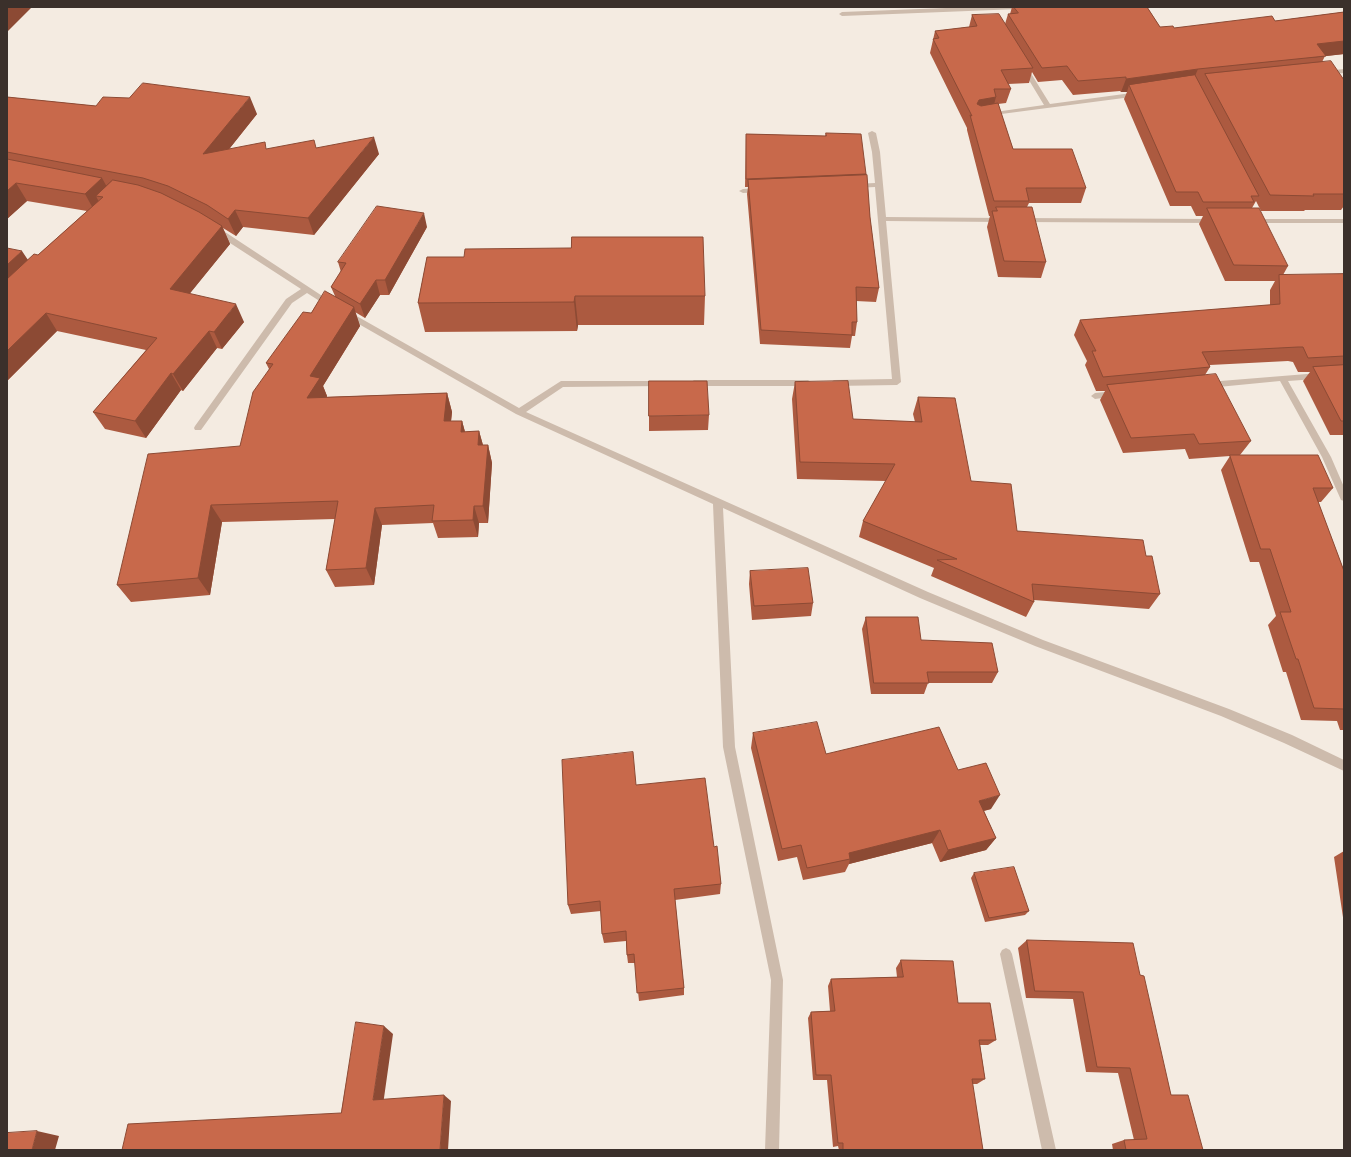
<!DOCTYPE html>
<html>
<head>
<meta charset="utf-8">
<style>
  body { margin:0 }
  #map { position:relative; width:1351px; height:1157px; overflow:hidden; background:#f4ebe1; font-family:"Varela Round",sans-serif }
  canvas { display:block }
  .frame { position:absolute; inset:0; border:8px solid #3b302b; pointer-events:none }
</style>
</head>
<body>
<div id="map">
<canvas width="1351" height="1157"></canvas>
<div class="frame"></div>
</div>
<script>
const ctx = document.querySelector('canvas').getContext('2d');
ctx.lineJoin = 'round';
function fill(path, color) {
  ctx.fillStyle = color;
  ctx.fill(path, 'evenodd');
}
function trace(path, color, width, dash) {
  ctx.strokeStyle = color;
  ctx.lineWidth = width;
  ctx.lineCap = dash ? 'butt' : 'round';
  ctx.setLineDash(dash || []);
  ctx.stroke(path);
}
fill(new Path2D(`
  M972,7H1022L1019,9L842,16L839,14L842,12Z
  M1024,65L1027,67L1050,104L1139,92L1142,94L1139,96L986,116V114L988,113L1044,105L1021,67Z
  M1344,69V73L1325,75L1322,73L1325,71Z
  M872,131L876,133L880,152L886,217L1001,218L1005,220L1001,222L886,221L901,382L897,385L834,386L830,383L834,380L892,379L875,187L855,188L851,186L855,184L875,183L872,152L868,133Z
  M760,188H763V192L743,193L739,191L743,189Z
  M1018,218L1213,219L1217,221L1213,223L1021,222H1018Z
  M1250,219H1344V223H1250Z
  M213,228H219L336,305L335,307H329L307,293L292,303L201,430H195L194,428L195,426L286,299L301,289L213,232Z
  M346,310L519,408L561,381H665L666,383L665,385L662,386L563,387L526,412L928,592L1043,640L1229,709L1292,735L1344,760V771L1284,743L1221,716L1035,646L920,598L723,508L735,747L783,980L779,1150H765L771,980L723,747L713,504L516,414L343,315L342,313L343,311Z
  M1344,371V377L1288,381L1331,457L1344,487V501L1341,500L1322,457L1280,381L1208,388L1204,385L1208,382Z
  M694,380H808L812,383L808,386H694L690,383Z
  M1115,391L1119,394L1118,396L1095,399L1091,396L1095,393Z
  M1006,948L1010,950L1012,954L1056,1150H1042L1000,954L1002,950Z`), '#cdbbac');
fill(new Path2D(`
  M1012,7H1147L1160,27L1174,28L1275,21L1344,12V54L1325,56L1322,62L1344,80V206L1341,210H1305L1304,211H1261L1256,201L1252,208L1288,266L1283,275L1344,274V435H1330L1303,381L1310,372H1298L1293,362L1288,361L1210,365V367L1205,375L1251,441L1240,455L1333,488L1321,502H1318L1344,571V730H1340L1337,721L1301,720L1286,672H1283L1268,625L1276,616L1259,562H1250L1221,470L1230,456L1189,459L1185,449L1123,453L1100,400L1105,391H1096L1085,365L1087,361L1074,335L1080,320L1270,305V290L1275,281H1225L1199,224L1203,216H1196L1191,206H1170L1124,99L1127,92H1121L1120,91L1073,95L1062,80L1038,82L1032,72L1029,83L1008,84L1011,89L1006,103L998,104L1013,149L1086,188L1081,203H1029L1027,207L1046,262L1041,278L998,277L987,227L990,216H989L967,130V128L930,53L935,31L969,27L972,15L1005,24L1008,14H1010Z
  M7,97L96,106L257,114L229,149H267L317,148L379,154L314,235L243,227L236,236L223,228L230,244L189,294L244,322L222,349L217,348L183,391L181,390L146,438L105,429L93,412L146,350L57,331L7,381V248L28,260L38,255L87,211L27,201L7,219Z
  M826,133L866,174L870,217L879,288L876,302L856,301L857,322L855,336H852L850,348L760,344L747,194L748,187H745L746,134L825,136Z
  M427,227L389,295H380L365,318L355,312L360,326L323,386L327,396V397L447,393L452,412L451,421H462L465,432L479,431L483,445H488L492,463L488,523H479L478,537L438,538L433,523L382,525L374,585L335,587L326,570L335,519L222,522L210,595L131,602L117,585L240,446L269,369L266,363L311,313L335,296L331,287L341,272L338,262Z
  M427,257L705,296L704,325H578L577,331L425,332L418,303Z
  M795,382L853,419L915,422L913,414L918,397L971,481L1017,531L1146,556L1160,594L1149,609L1034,600V602L1026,617L931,576L934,568L859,537L863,521L886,481L797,479L792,399Z
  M709,415L708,430L649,431V416Z
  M750,571L813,603L811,616L752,620L749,584Z
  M866,617L921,640L998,672L992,683H928L924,694H871L862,629Z
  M753,733L826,754L958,770L991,809L984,811L996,838L986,850L940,862L932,843L849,864L845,872L803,880L797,857L778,861L751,748Z
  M636,785L714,847L721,884L720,894L675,900L684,988V995L639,1001L635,963H628L627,955L626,941L604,943L602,934L601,911L571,914L568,905Z
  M1344,851V924L1334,857Z
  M974,873L1029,911L1025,915L985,922L971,878Z
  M1027,940L1140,975L1171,1095L1203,1150H1113L1112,1144L1124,1140H1134L1118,1073L1086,1072L1073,999L1026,998L1018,948Z
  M901,960L958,1003L996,1040L988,1045H980L985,1079L977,1084H972L983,1150H839L838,1146L833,1147L827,1080H813L808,1018L811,1012L830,1011L828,986L831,979L897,977L896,968Z`), '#ac5a40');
fill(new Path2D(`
  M7,7H32L7,32Z
  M1344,41V54L1310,58L1317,44Z
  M1198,69L1192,83L1129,85L1127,92H1121L1126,79Z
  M250,97L257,114L211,172L203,154Z
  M996,97L992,112L977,104L979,100Z
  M374,137L379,154L314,235L308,218Z
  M102,178L112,196L103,197L96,196L101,206L95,212L85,194Z
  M16,183L27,201L7,219V191Z
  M235,210L243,227L236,236L228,219Z
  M424,213L427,227L389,295L385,280Z
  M222,226L230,244L179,307L170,289Z
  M22,251L34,269L7,294V265Z
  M376,280L380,295L365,318L360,304Z
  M575,296L578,325L577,331L574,302Z
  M236,304L244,322L222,349L214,332Z
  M354,307L360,326L323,386L327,396L315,416L307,398L310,376Z
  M46,313L57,331L7,381V351Z
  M209,331L217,348L183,391L173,374Z
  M171,373L181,390L146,438L135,421Z
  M447,393L452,412L449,440L444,421Z
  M462,421L467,439L461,432Z
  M479,431L484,449L478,445Z
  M488,445L492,463L488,523L483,506Z
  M211,505L222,522L210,595L198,578Z
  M474,506L479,523L478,537L473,520Z
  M375,508L382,525L374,585L366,568Z
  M1000,795L991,809L970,814L979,801Z
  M940,830L932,843L849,864L850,859L849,853Z
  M996,838L986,850L940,862L948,850Z
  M384,1026L393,1034L383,1105L373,1100Z
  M444,1095L451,1101L448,1150H440Z
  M37,1131L59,1136L55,1150H32Z`), '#8c4a34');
const building = new Path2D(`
  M1014,7H1147L1160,27L1173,26L1174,28L1272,16L1275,21L1344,12V41L1317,44L1326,56L1198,69L1126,79V77L1078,81L1067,66L1042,68L1008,14L1018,13Z
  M999,14L1033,68L1001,70L1011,89H994L996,97L979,100L977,104L981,106L998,103L1013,149H1072L1086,188H1026L1029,201H994L970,115L972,116L933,39L939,38L935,31L977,26L972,15Z
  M1331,61L1344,80V194H1313L1314,196L1270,195L1205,74Z
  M1195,75L1259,196H1251L1254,202H1203L1198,192H1176L1129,85Z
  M143,83L250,97L203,154L265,142L266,149L314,140L316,148L374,137L308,218L235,210L228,219L207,205L168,186L143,178L7,152V97L96,106L103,97L129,98Z
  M826,133L861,134L866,174L746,179V134L826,136Z
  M7,159L102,178L85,194L16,183L7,191Z
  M867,175L870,217L879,288L856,287L857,322H852V335L761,330L748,180Z
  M113,180L138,185L161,193L199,212L222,226L170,289L236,304L214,332L209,331L173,374L171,373L135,421L93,412L157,338L46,313L7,351V279L34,254L38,255L103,197L96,196Z
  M377,206L424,213L385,280H376L360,304L331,287L346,263L338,262Z
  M996,207H1032L1046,262L1004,261L992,211H997Z
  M1207,208H1259L1288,266L1234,265Z
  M572,237H703L705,296H575L574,302L418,303L427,257H464L465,249L571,248Z
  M7,248L22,251L7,265Z
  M1344,274V356L1308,358L1303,347H1298L1202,352L1210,367L1103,377L1092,351H1096L1080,320L1280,304L1279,275Z
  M325,291L354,307L310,376L320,378L307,398L447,393L444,421H462L461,432L479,431L478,445H488L483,506H474L473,520L432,521L434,505L375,508L366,568L326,570L338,501L211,505L198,578L117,585L148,454L240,446L253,392L273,364L266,363L303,312L311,313Z
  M1344,365V421H1341L1313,367Z
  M1216,374L1251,441L1199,444L1194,434L1131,438L1107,385Z
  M649,381H707L709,415L649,416Z
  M848,381L853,419L922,422L918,397L955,398L971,481L1011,484L1017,531L1143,540L1146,556H1152L1160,594L1032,584L1034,602L937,560L957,559L863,521L895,464L800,462L795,382Z
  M1230,455H1318L1333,488H1313L1344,571V709L1314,708L1298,659H1296L1280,612H1291L1270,549H1261Z
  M808,568L813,603L754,606L750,571Z
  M866,617H918L921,640L992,643L998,672H927L929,683H874Z
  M817,722L826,754L939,727L958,770L986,763L1000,795L979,801L996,838L948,850L940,830L849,853L850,859L807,868L801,845L782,849L753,733Z
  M633,752L636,785L705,778L714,847L717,846L721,884L674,889L684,988L637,993L634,954L627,955L626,931L602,934L600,901L568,905L562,760Z
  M1014,867L1029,911L989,918L974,873Z
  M1027,940L1133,943L1140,975L1144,976L1171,1095H1188L1203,1150H1126L1124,1140L1147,1139L1130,1068L1097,1067L1083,992L1035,991Z
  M901,960L953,961L958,1003H990L996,1040H979L985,1079H972L983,1150H843V1143H838L831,1075H816L811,1012L835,1011L831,979L903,977Z
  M356,1022L384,1026L373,1100L444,1095L440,1150H122L128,1124L341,1113Z
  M37,1131L32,1150H7V1133Z`);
fill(building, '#c8694b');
trace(building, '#8c4a34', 1);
</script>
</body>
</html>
